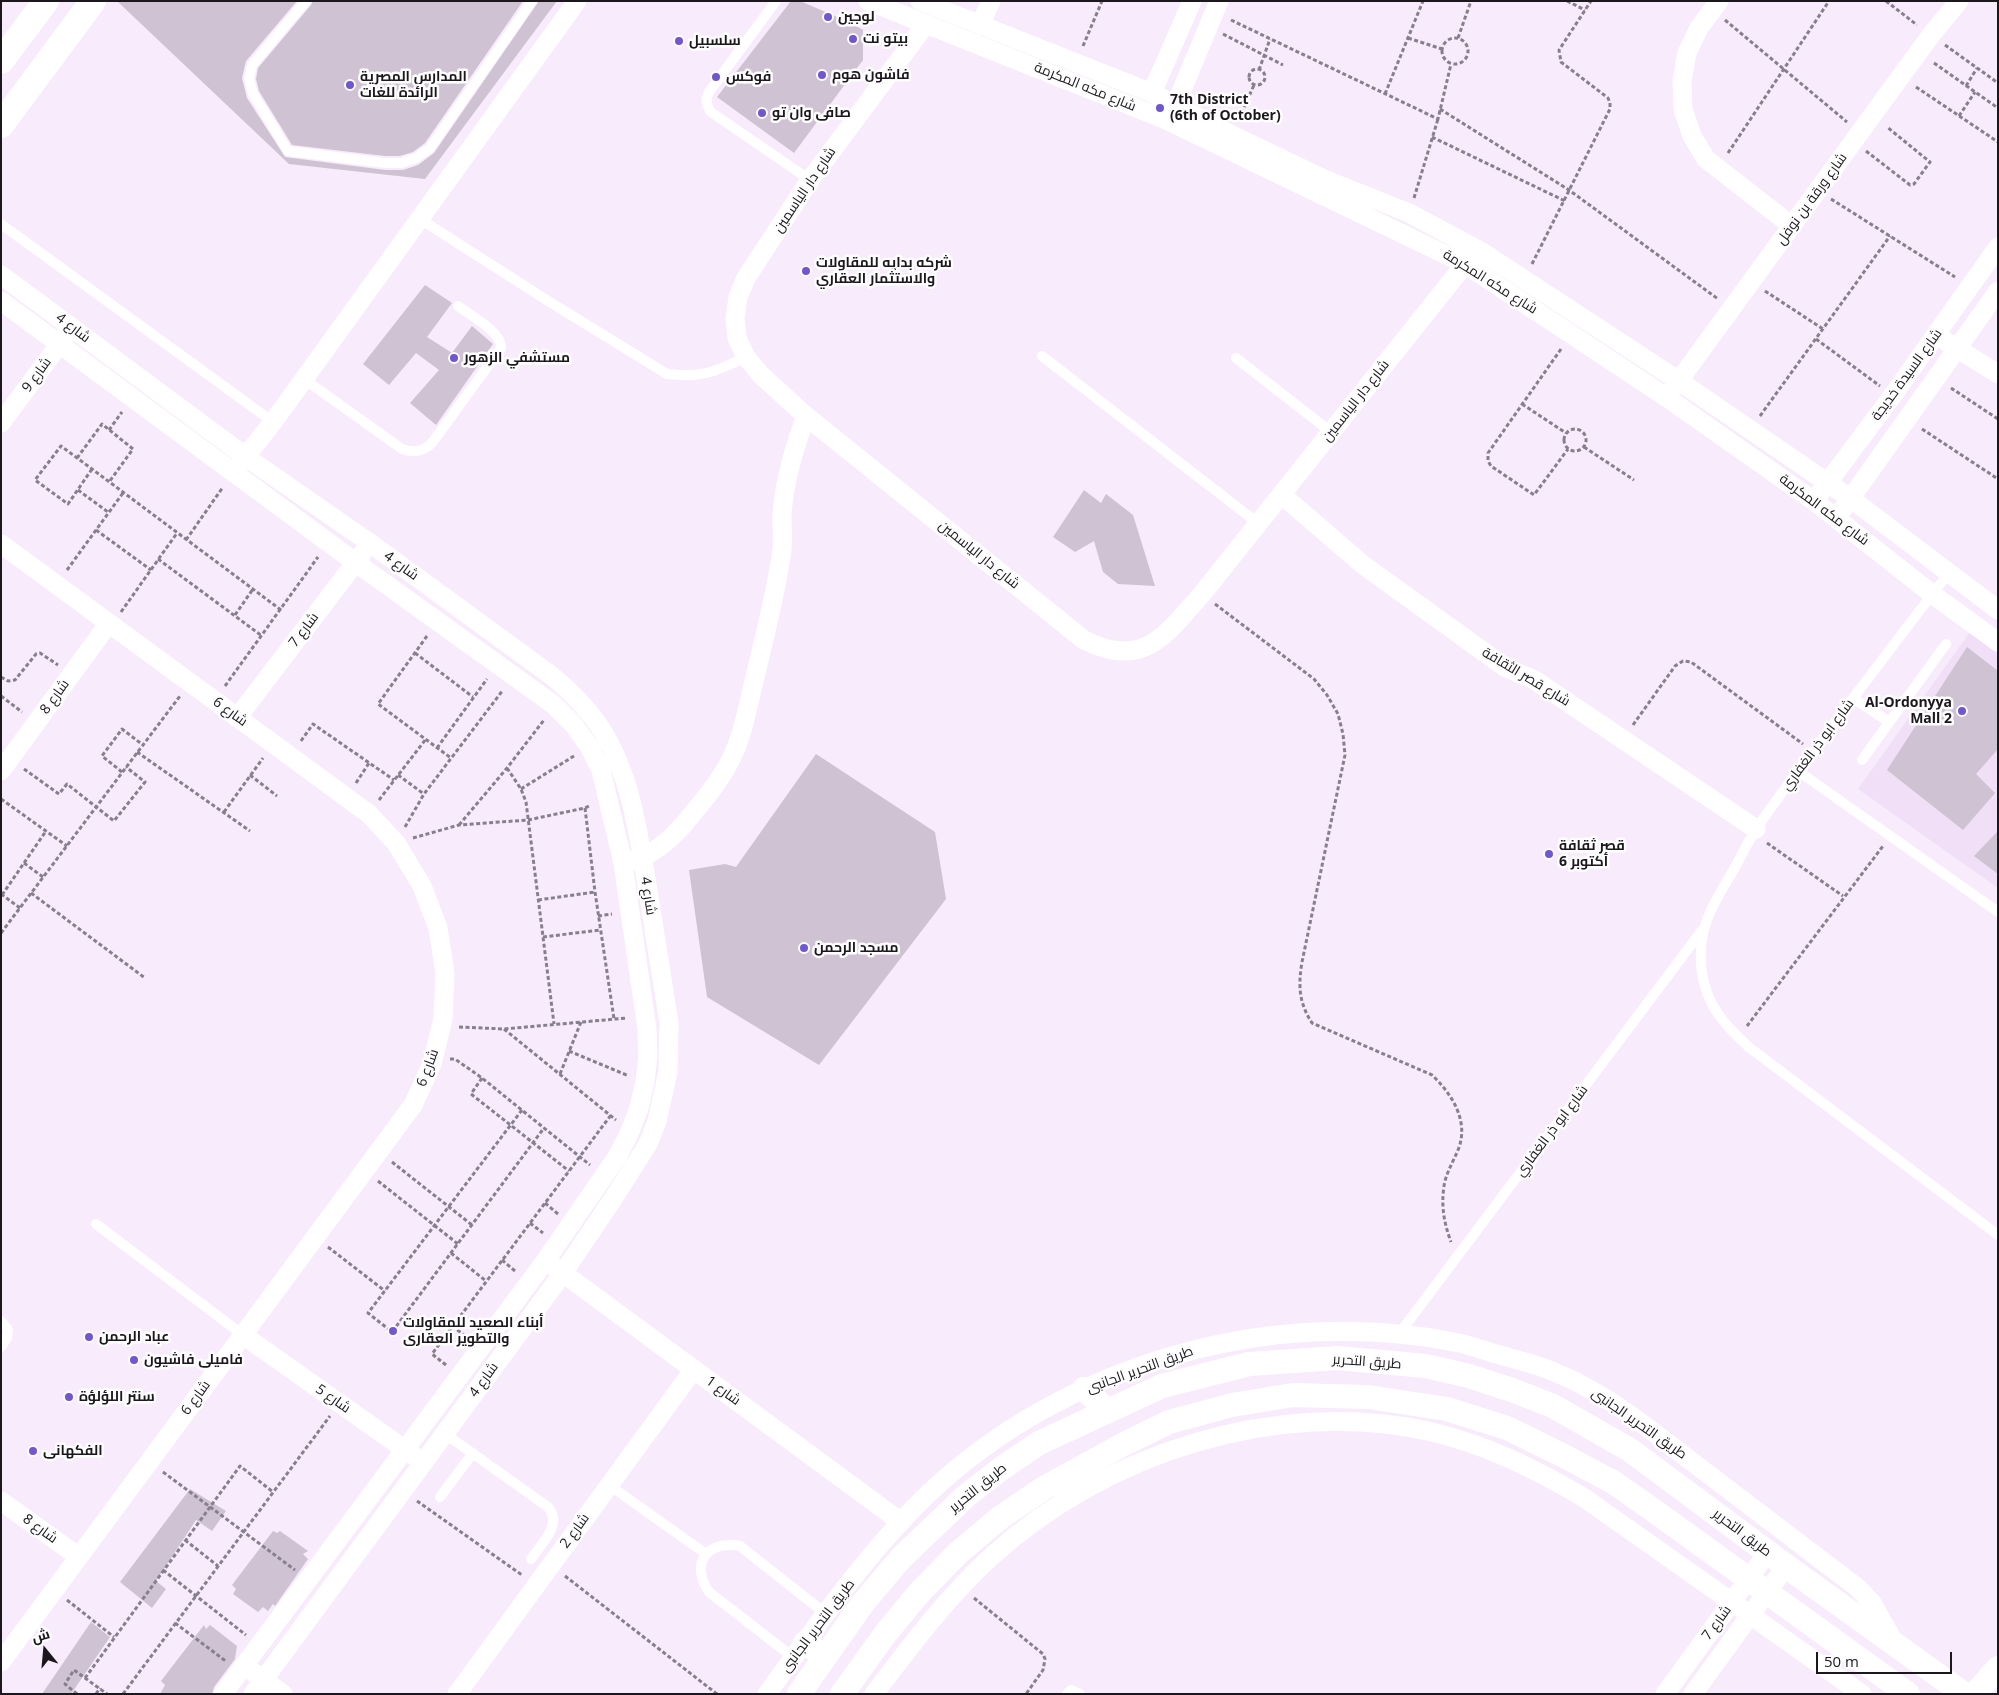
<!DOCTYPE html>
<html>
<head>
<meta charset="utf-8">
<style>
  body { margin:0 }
  #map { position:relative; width:1999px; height:1695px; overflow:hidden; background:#f7ebfc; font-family:"Open Sans",Cairo,sans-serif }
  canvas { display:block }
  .frame { position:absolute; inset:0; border:2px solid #1b171d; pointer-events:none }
  .north { position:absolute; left:20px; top:1625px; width:50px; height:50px; -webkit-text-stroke:4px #fdfdfd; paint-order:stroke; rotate:343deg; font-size:14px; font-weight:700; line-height:20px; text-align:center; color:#1b171d }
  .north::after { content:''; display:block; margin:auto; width:18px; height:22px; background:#1b171d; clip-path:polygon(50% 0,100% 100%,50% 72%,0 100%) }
  .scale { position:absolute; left:1816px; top:1652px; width:136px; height:22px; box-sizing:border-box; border:2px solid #1b171d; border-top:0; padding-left:6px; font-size:15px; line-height:18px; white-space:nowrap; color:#1b171d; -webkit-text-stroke:4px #fdfdfd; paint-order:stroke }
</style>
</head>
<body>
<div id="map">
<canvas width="1999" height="1695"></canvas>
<div class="frame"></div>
<div class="north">ش</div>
<div class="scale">50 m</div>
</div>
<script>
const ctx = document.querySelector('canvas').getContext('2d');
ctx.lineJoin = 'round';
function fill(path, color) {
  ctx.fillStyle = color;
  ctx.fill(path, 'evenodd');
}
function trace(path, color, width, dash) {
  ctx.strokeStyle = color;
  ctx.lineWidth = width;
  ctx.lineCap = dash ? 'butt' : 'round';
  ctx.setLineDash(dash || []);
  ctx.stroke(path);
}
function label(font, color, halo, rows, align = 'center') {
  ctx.font = font + ' "Open Sans",Cairo,sans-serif';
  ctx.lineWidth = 5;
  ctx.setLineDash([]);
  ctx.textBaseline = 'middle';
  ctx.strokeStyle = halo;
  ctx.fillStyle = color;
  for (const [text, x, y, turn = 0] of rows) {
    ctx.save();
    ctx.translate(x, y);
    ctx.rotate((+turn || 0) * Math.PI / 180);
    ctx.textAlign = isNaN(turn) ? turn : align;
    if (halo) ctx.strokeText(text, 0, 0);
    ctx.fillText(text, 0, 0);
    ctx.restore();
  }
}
fill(new Path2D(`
  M1970,632L1998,654V888L1858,789Z`), '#f0dff6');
fill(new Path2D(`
  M117,1H297L246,61L242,78L247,98L285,157L385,170H403L418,165L434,153L539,1H557L425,179L289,164Z
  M313,1H523L425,143L413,152L400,156H385L292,145L259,91L256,79L258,68L311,5Z
  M791,1H800L849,22L863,30V60L794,153L717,97Z
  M425,285L452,303L427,337L452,353L472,326L493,344L436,425L410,403L439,370L416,353L389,385L363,364Z
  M1084,490L1101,503L1106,494L1133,515L1155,586L1118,584L1103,572L1094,541L1075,552L1053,537Z
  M1967,647L1998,671V749L1976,774L1995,793L1963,830L1887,770Z
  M816,754L935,832L946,899L819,1065L707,997L689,870L725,864L736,867Z
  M1998,831V874L1974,856Z
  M190,1489L226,1511L212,1531L196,1520L156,1581L166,1589L152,1608L120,1582Z
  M273,1531L277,1533L280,1531L308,1551L303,1554L308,1559L275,1606L273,1604L268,1611L263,1607L258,1612L233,1594L236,1589L232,1585Z
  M91,1622L110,1637L71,1694H42Z
  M204,1625L206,1629L210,1625L237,1646L235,1659L214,1687L212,1694H160L165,1685L161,1681Z`), '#cec2d3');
trace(new Path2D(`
  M1567,1L1585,10
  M1886,1L1917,25
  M1231,20L1438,119L1451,64
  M1725,20L1847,122
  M1223,34L1283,65
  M1442 51a13 13 0 1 1 26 0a13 13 0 1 1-26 0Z
  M1408,38L1442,49
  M1458,38L1471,1
  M1945,45L1998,83
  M1083,46L1102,1
  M1934,63L1998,108
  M1249 77a8 8 0 1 1 16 0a8 8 0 1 1-16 0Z
  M1259,70L1270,39
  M1966,86L1977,68
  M1916,87L1998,142
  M1385,94L1423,1
  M1440,109L1569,190L1718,299
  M1959,116L1975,92
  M1239,119L1254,85
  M1432,137L1565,201
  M1866,151L1910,185L1914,184L1930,162L1887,127
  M1728,153L1829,1
  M1414,198L1438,119
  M1831,199L1955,277
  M1532,264L1610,109V103L1608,98L1561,62L1559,50L1591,1
  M1765,291L1823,329
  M1816,339L1880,386
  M1561,349L1488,453V461L1491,466L1534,495L1568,449
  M1951,388L1998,419
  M1522,404L1566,433
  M1760,416L1890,236
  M1564 440a11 11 0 1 1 22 0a11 11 0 1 1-22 0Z
  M1922,429L1998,479
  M109,430L122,412
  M1584,447L1634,480
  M77,458L102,424L133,449L109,482
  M92,469L68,504L35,480L61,446L92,469L281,610
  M78,490L108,512
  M96,530L151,570
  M186,540L223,487
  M158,559L262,636
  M67,570L123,493
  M1215,604L1314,679L1327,695L1338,714L1343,734L1345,755L1302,962C1298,986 1299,1003 1312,1023L1432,1075C1451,1093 1470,1121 1458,1150C1453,1162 1446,1173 1444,1186C1441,1206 1444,1223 1451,1242
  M121,612L177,533
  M235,615L253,589
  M427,636L378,704L451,758
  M415,653L473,697
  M1,677L8,681L15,680L36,654L40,653L58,665
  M225,686L318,557
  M1,696L22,712
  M1633,725L1675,666L1683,661L1691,662L1803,744
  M301,741L313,724L394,780
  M437,748L487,679
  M137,752L250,831
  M507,768L521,789L526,802L554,1024
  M24,769L59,794L67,784L114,821L145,782L126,767
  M122,772L102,756L122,729L143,745
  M250,775L277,796
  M398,775L424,794
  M356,783L369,763
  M521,789L574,756
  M1,799L67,846
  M379,800L426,739
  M585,808L595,892L614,1019
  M224,812L263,758
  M459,825L507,768L544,720
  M405,827L424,794L503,690
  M413,838L459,825L528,820L585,808L591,805
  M1767,843L1843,896
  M24,863L43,877
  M31,893L145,978
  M1,894L20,908
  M2,895L46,831
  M538,900L595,892
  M598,916L612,914
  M1,933L180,696
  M543,937L600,930
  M1747,1026L1883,846
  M459,1027L504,1029L627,1018
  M504,1029L616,1120
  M569,1051L629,1076
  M450,1059H455L482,1078L590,1165
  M560,1074L581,1022
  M482,1078L471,1094L569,1171
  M522,1110L368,1313L392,1332L544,1128
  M392,1162L472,1225
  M378,1181L458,1244
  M545,1203L558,1214
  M530,1223L543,1233
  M328,1247L385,1291
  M451,1253L486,1281
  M502,1260L515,1271
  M452,1326L468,1338
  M446,1365L432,1354L611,1115
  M163,1472L295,1570
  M417,1501L522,1575
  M185,1540L218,1566
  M163,1570L246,1635
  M565,1576L717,1694
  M974,1598L1043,1654L1045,1659L1043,1670L1026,1694
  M67,1600L114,1637
  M175,1623L227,1662
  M85,1678L240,1466L273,1492
  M77,1694L65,1684L74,1670L107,1694
  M96,1694L100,1688
  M123,1694L330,1416`), '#877f8b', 3, [4, 2.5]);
trace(new Path2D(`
  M306,1L252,65L249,79L253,94L288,151L385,163H401L416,158L430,148L532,1
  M776,1L709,92C705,101 706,104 711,112L810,180
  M420,219L545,299L667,374C703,378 714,372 746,357
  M1,224L273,422
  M1042,356L1259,524
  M1236,358L1331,432
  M304,379L402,449C414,453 423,452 432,443L501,348C502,332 470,315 458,306
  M1949,573C1914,617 1881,662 1847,706C1817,746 1785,786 1757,828C1748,841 1741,857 1733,871C1719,895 1703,918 1701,947C1698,993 1717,1019 1750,1048L1998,1235
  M1853,698L1889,722
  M1862,760L1946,644
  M1798,771L1998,912
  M96,1224L243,1335
  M1,1321L8,1330L7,1338L1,1347
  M1399,1334L1703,929
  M444,1433L548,1507C563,1524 542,1543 531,1559
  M609,1485L706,1554
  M440,1497L473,1453
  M794,1658L709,1592C690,1564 706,1540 740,1546L826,1614
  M1067,1694L1071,1690L1080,1694`), '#fff', 10);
trace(new Path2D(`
  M868,1L1164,119L1465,264L1666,397L1814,501L1932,594L1998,642
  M920,1L1152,93L1232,135L1324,179L1409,213L1482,252L1679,381L1850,498L1998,610
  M1719,1L1699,28L1687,53L1682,81L1683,109L1692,136L1706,159L1792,226
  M926,24L810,180L746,278L738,297L735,318L737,338L746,357L761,375L806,416L1084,640C1144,670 1165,635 1202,594L1465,264
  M980,25L991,1
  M1152,93L1192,1
  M1176,104L1219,1
  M1,275L246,457L370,543L552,676C571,692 590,710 603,732C632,779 639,838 648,891C655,935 662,979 669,1023L668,1072L657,1121L648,1144L613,1199L563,1273L253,1694
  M1,301L355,562L554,705L573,724L589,746L601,770L623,863L647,1029L648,1056L645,1082L639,1108L629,1134L617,1157L546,1260L223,1694
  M1947,342L1998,374
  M1672,390L1931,35L1959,1
  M1,423L67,334
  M239,465L273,422L577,1
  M1820,493L1893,395L1998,247
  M1282,495L1362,564L1506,668L1533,679L1756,829
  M1843,509L1998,291
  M1,544L369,814L396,843L422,886L438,928L445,973L443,1019L432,1064L413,1105L1,1662
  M237,718L362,554
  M1,771L109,623
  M631,861C657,854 677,834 693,813C708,795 722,778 732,757C744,732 748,704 755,677C765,635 776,593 782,550C783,539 782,527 782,516C784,481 794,449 806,416
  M552,1265L901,1522
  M243,1335L414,1456
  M1,1501L79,1557
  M254,1673L283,1694
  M457,1694L694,1369
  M767,1694C817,1625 866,1554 927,1495C1063,1365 1270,1305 1454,1342C1471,1345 1488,1352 1504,1356C1521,1361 1539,1365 1554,1372C1605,1392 1648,1428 1691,1461C1746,1503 1802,1545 1858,1588L1872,1603L1894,1642
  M874,1694C911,1645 947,1597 992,1556C1105,1453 1277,1398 1428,1431C1485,1444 1533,1468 1583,1497L1862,1694
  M1665,1694L1768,1552
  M1693,1694L1786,1566`), '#fff', 19);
trace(new Path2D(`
  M1084,1389L1108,1411
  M805,1643L825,1657
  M799,1694L863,1603L901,1558L966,1496L1002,1468L1039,1443L1162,1386L1249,1364L1337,1358L1426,1366L1469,1376L1512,1390L1553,1406L1630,1450L1786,1566L1964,1694
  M842,1694L886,1633L919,1593L958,1553L1001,1517L1044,1488L1124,1444L1169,1422L1232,1405L1293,1395L1368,1397L1447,1409L1507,1428L1564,1456L1613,1482L1653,1510L1908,1694
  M1975,1694L1998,1668`), '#fff', 24);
trace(new Path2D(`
  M1,61L46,1
  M1,125L93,1`), '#fff', 26);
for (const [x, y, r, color] of [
  [828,17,5,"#7256cf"],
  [853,39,5,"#7256cf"],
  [679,41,5,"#7256cf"],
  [822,75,5,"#7256cf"],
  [716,77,5,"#7256cf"],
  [350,85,5,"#7256cf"],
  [1160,108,5,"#7256cf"],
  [762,113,5,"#7256cf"],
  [806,271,5,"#7256cf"],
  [454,358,5,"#7256cf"],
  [1962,711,5,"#7256cf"],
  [1549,854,5,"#7256cf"],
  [804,948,5,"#7256cf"],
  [393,1331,5,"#7256cf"],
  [89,1337,5,"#7256cf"],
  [134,1360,5,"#7256cf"],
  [69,1397,5,"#7256cf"],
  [33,1451,5,"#7256cf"]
]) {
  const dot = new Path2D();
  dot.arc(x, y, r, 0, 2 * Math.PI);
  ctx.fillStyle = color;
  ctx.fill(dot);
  trace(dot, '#fdfdfd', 2);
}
label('bold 14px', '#1b171d', '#fdfdfd', [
  ["لوجين",838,17],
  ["بيتو نت",863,39],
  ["سلسبيل",689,41],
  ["فاشون هوم",832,75],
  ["المدارس المصرية",360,77],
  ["الرائدة للغات",360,93],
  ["فوكس",726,77],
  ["7th District",1170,100],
  ["(6th of October)",1170,116],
  ["صافى وان تو",772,113],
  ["شركه بدايه للمقاولات",816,263],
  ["والاستثمار العقاري",816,279],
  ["مستشفي الزهور",464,358],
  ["Al-Ordonyya",1952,703,"right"],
  ["Mall 2",1952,719,"right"],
  ["قصر ثقافة",1559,846],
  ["6 أكتوبر",1559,862],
  ["مسجد الرحمن",814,948],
  ["أبناء الصعيد للمقاولات",403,1323],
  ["والتطوير العقارى",403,1339],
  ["عباد الرحمن",99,1337],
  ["فاميلى فاشيون",144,1360],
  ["سنتر اللؤلؤة",79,1397],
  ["الفكهانى",43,1451]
], 'left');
label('14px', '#1b171d', '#fdfdfd', [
  ["شارع مكه المكرمة",1085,87,22],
  ["شارع دار الياسمين",805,190,-56],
  ["شارع ورقة بن نوفل",1812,199,-54],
  ["شارع مكه المكرمة",1490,282,32],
  ["شارع 4",73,328,37],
  ["شارع 9",37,375,-54],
  ["شارع السيدة خديجة",1907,375,-54],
  ["شارع دار الياسمين",1356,401,-52],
  ["شارع مكه المكرمة",1824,510,37],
  ["شارع دار الياسمين",979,555,39],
  ["شارع 4",401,566,36],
  ["شارع 7",304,630,-53],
  ["شارع قصر الثقافة",1526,677,31],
  ["شارع 8",55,697,-54],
  ["شارع 6",230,712,36],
  ["شارع ابو ذر الغفاري",1818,745,-53],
  ["شارع 4",648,896,81],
  ["شارع 6",428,1068,-70],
  ["شارع ابو ذر الغفاري",1552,1131,-53],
  ["طريق التحرير",1367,1362,4],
  ["طريق التحرير الجانبى",1140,1370,-20],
  ["شارع 4",484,1380,-54],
  ["شارع 1",723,1391,36],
  ["شارع 6",196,1398,-54],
  ["شارع 5",333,1399,35],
  ["طريق التحرير الجانبى",1639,1424,35],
  ["طريق التحرير",978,1488,-39],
  ["شارع 8",40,1529,36],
  ["شارع 2",575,1531,-54],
  ["طريق التحرير",1742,1533,37],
  ["شارع 7",1717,1623,-54],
  ["طريق التحرير الجانبى",818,1626,-53]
]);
</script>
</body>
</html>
